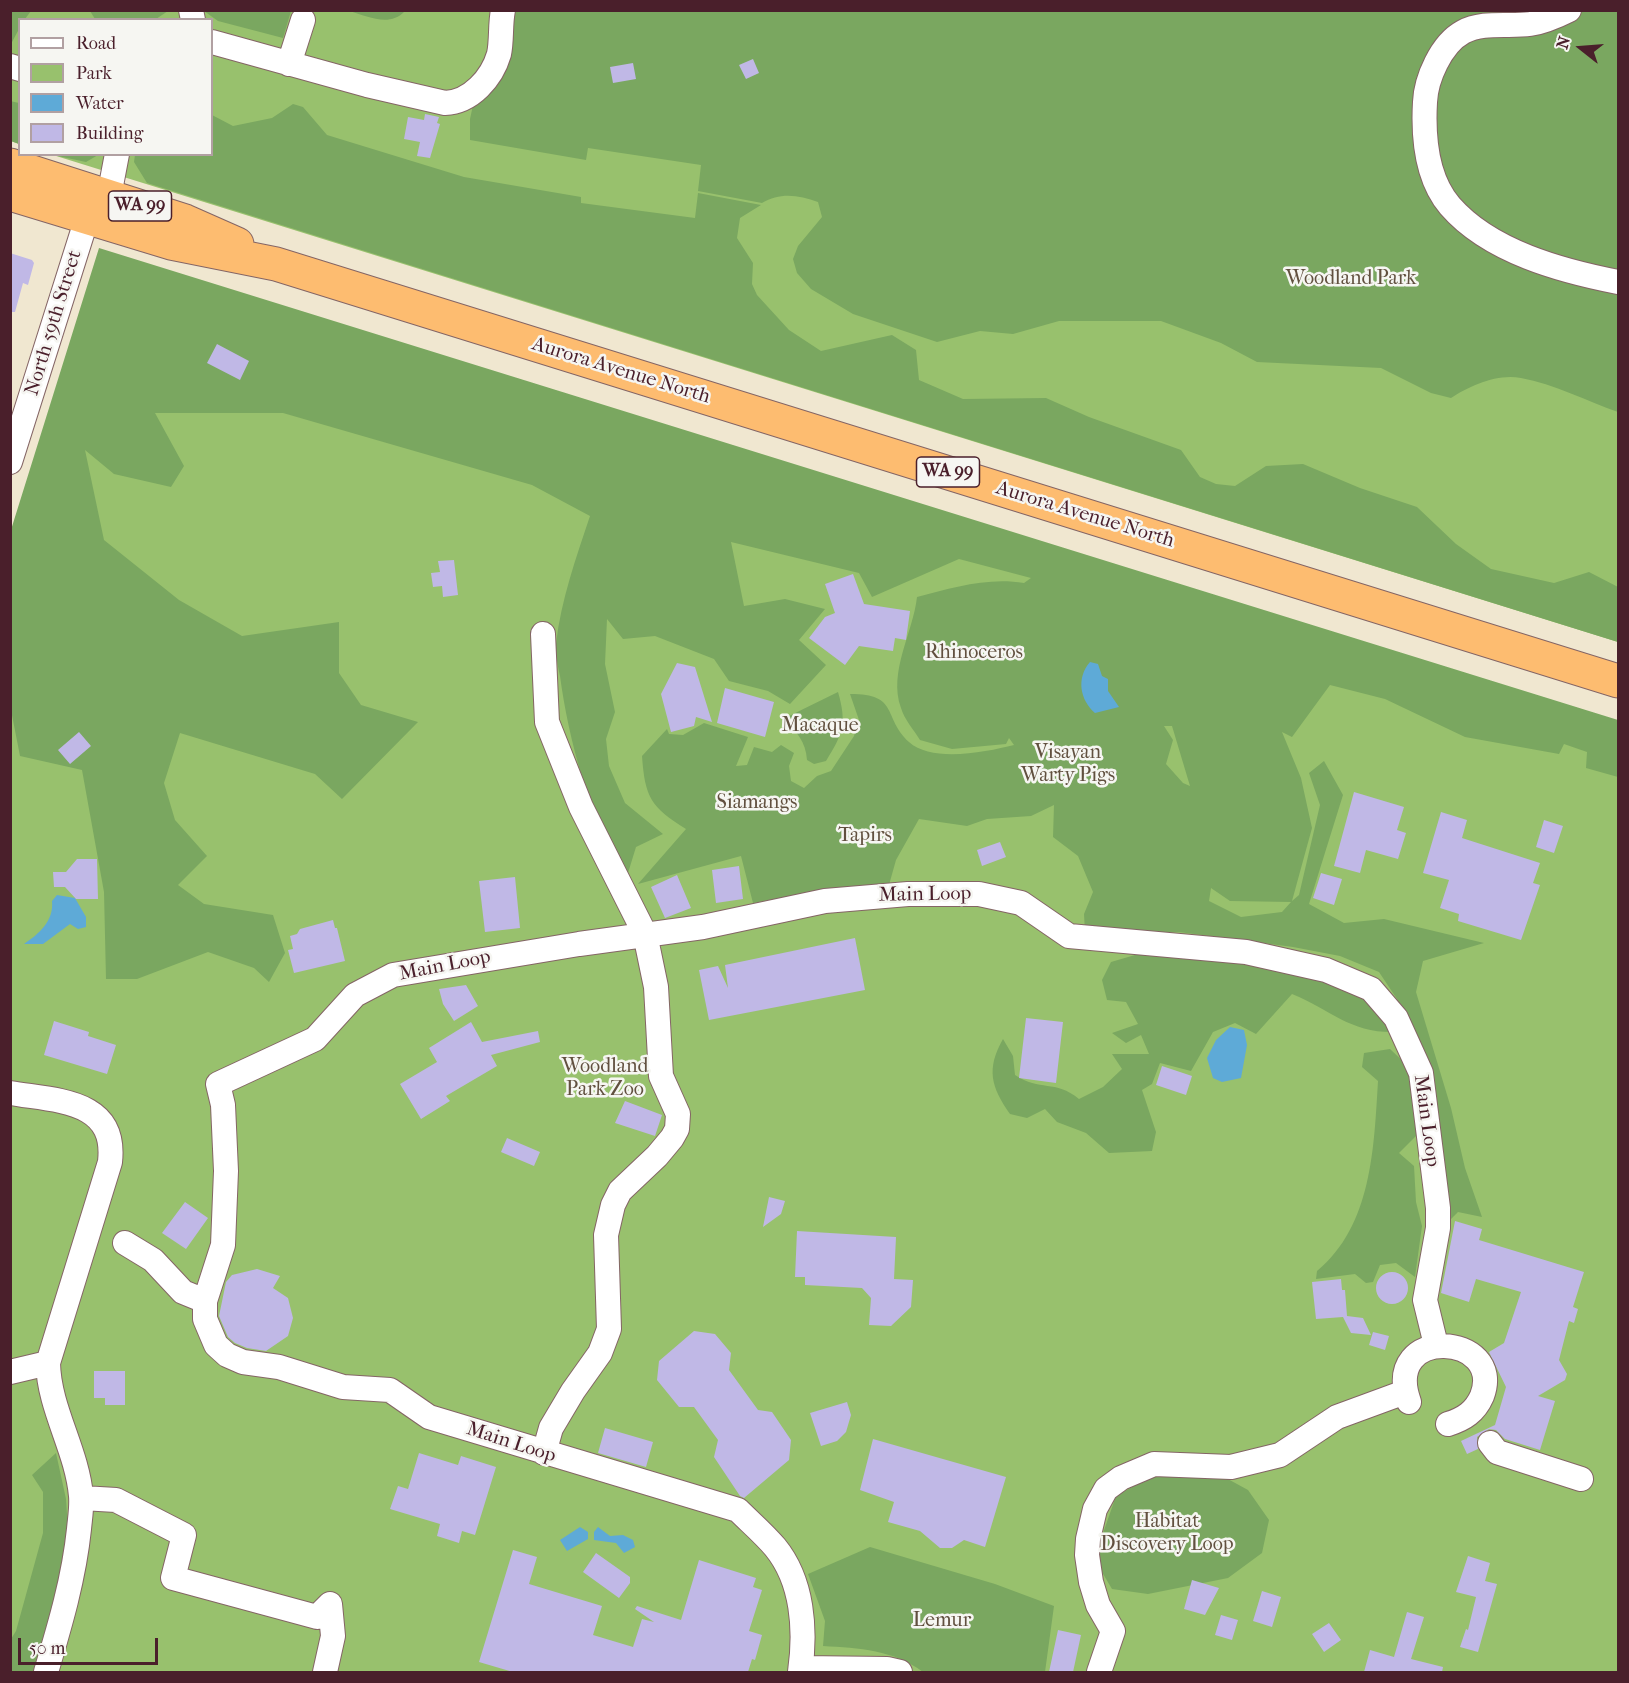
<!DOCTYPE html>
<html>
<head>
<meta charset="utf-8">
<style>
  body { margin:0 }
  #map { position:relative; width:1629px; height:1683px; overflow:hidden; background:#f0e7d0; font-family:"IM FELL French Canon",serif }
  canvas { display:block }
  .frame { position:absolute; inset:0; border:12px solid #4a1f2b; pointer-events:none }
  .legend { position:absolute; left:18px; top:18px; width:195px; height:138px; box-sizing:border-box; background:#f6f6f2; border:2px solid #b1a0a2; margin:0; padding:8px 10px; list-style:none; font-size:18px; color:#4a1f2b }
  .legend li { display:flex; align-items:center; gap:12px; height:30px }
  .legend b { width:30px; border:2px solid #b1a0a2 }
  .north { position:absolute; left:1551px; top:18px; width:60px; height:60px; -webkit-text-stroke:4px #f6f6f2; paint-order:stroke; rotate:287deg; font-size:16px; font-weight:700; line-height:24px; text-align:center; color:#4a1f2b }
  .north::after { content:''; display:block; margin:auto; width:21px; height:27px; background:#4a1f2b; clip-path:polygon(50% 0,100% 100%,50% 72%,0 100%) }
  .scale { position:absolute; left:18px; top:1638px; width:140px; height:27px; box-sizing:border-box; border:3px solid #4a1f2b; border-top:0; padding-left:8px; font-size:18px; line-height:21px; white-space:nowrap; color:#4a1f2b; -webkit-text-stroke:4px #f6f6f2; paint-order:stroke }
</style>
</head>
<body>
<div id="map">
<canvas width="1629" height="1683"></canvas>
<div class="frame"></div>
<ul class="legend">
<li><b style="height:8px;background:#fff"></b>Road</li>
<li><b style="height:16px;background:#98c16d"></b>Park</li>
<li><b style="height:16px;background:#5eaad7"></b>Water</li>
<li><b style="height:16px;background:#c0b8e6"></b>Building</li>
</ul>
<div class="north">N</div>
<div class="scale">50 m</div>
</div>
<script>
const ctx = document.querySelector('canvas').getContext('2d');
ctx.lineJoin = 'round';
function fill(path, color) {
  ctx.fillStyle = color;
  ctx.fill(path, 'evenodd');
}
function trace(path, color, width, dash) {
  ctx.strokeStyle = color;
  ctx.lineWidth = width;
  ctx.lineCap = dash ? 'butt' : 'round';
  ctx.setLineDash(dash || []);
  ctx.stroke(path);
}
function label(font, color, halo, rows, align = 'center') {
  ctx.font = font + ' "IM FELL French Canon",serif';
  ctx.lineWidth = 5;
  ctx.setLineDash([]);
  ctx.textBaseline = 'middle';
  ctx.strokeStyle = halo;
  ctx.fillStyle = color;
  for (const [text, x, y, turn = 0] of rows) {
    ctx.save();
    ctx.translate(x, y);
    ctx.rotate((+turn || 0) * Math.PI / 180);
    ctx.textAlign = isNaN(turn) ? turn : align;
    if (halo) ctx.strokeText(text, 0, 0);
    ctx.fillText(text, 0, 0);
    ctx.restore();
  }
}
fill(new Path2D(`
  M11,11H1618V642L53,155L212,154V20H20L19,144L11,141Z
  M111,329L1085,590L1618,737V1672H11V647Z`), '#98c16d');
fill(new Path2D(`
  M11,10L31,11L25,19L20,20L19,29L11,44Z
  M90,11H168L156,19H95Z
  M204,11H291L283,38L218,21Z
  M349,11H405C389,28 368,16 349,11Z
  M503,11H1618V412C1587,401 1554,384 1521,378C1498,373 1469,386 1451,398L1431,393L1381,368L1257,362L1221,343L1161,321H1059L1013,334L980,331L937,342L853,314L811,289L797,273L793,259L798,246L822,217L818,202C799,195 780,192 762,203L698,191L701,165L588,148L586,160L470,140V119L475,96L506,67L514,33Z
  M10,101L19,103V144L11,141Z
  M293,104L303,107L327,135L464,177L581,197V203L695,218L698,193L761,205L740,218L737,238L753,263L752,284L757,295L789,330L821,351L892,335L916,350L919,380L963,399L1046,398L1089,417L1181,450L1200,477L1216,484L1235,486L1266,466L1303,464L1360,488L1417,507L1456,544L1491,569L1554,583L1589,572L1618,587V642L147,183L134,162L135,155L212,154V115L233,126L272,118Z
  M53,155L98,154V155L86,162Z
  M99,248L1618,720V777L1586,768L1587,752L1564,744L1559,754L1465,737L1385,699L1330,685L1292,737L1282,732L1301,778L1312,828L1292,901L1299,895L1320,805L1309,773L1324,761L1343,795L1309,904L1344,923L1384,919L1484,943L1423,961L1416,992L1451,1108L1465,1168L1482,1217L1458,1212L1451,1219L1417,1046L1397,999L1379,972L1340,956L1293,947L1179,932H1085L1084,914L1093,892L1078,856L1053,837L1054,805L1031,816L987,819L967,826L919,819L896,860L887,892L819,891L753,903L741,856L638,884L686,829C651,807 645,798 642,756L667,729L669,734L683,735L704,723L748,737L736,766L747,765L754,747L772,752L781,745L794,753L789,766L791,781L804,788L817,776L831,771L854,736L859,720L850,694C900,694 882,717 909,742C932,763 986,752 1014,745L1009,738L1006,744L952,749L920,740C914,730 904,719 901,708C888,672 913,633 917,597C952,588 987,577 1024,583L1031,578L959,559L872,597L859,573L731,542L744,606L785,599L825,609L799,640L826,665L790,704L768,691L729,681L714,659L655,636L623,639L607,619L605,664L615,712L606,739L609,766L625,803L663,834L636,847L628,873C590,826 568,736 560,676C558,666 555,654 556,644C561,600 576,558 590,516L532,485L283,413H155L184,466L171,487L114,474L85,450L104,540L179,600L242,636L339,622V673L361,705L418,722L342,799L315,774L180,733L164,783L175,820L207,856L178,885L204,904L273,915L285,953L269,982L254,968L208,952L137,979H106L104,892L82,770L20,756L10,705V533ZM1164,726H1172L1190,786L1183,783L1166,764L1173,740ZM1211,888L1230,901L1291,902L1282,912L1241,917L1209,901Z
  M838,692C847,723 843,734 826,761L814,764L807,760C806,742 796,730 783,719Z
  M1184,953L1320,976L1365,994L1398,1032C1351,1034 1333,1011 1292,994L1256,1034L1235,1023L1213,1032L1191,1071L1160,1063L1152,1084L1142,1090L1156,1132L1152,1151L1109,1153L1086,1133L1057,1122L1045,1109L1027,1118L1010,1114C991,1087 986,1069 1003,1039L1013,1056L1015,1075C1040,1092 1055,1079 1079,1099L1103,1087L1122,1069L1112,1054H1149L1141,1035L1126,1043L1112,1033L1138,1024L1126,1002L1107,1000L1102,980L1111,962L1135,955Z
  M1390,1049L1408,1066L1421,1111L1416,1136L1399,1153L1414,1166L1416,1202L1422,1226L1415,1277L1396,1263L1380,1265L1373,1282L1366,1283L1355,1274L1316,1279L1317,1271C1372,1226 1374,1147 1378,1081L1362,1067L1364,1053Z
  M56,1453L66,1499L69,1544L38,1672H11V1639L16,1631L43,1533V1492L32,1475Z
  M1154,1475L1226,1478L1248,1490L1269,1520L1262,1553L1228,1578L1148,1594L1112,1589L1099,1567L1101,1539L1116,1496Z
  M870,1547L995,1584L1054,1606L1045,1672H923C894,1650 859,1648 823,1646L825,1621L808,1574Z`), '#7aa760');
fill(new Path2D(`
  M1090,662L1098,664L1102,676L1108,679V691L1119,707L1095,713C1080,700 1076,678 1090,662Z
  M57,895L75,898L86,917V927L78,929L70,924L43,944H24C39,934 54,921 52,901Z
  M1230,1027L1244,1030L1247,1045L1241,1078L1222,1082L1213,1078L1207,1058L1216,1040Z
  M580,1527L588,1532V1539L567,1551L560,1540Z
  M598,1527L610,1536L623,1535L633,1540L635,1547L624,1553L616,1543L594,1540V1532Z`), '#5eaad7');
fill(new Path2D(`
  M753,59L759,73L746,79L739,65Z
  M633,63L636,79L613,83L610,67Z
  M425,114L439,117L437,123L440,124L430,158L417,156L420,142L404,139L408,117L424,120Z
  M10,253L32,260L34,263L28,285L23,283L15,312H10Z
  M217,344L249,361L240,380L207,363Z
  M454,560L458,595L443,597L442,586L433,587L431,573L440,572L438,561Z
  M853,574L864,604L910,611L906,640L895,638L893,651L859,646L845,665L809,638L825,617L835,613L825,584Z
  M677,663L695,667L712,722L696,717L694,726L671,732L661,694Z
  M725,688L774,702L765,737L717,723Z
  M79,732L91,746L70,764L58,750Z
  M1354,792L1404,807L1397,830L1406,833L1398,859L1366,850L1360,873L1334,866Z
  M1441,812L1467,820L1462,838L1540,863L1533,883L1540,885L1521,940L1458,921L1459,914L1440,908L1449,880L1423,873Z
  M1544,820L1563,826L1554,853L1536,847Z
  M1000,842L1006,857L982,866L977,850Z
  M77,859H97L98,899H76L65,887H54L53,872H66Z
  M739,866L743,899L716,903L712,870Z
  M1321,873L1342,879L1334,905L1313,898Z
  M677,875L691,908L665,918L651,887Z
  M515,877L520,928L485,932L479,881Z
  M333,920L335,928H337L345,961L294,973L288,950L293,949L290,936L297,934L300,929Z
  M855,938L865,990L709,1020L699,970L718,966L728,988L725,965Z
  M466,985L478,1006L454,1021L443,1004L439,989Z
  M1026,1018L1063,1022L1056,1083L1019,1078Z
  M54,1021L89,1032L88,1036L116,1045L107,1074L44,1055Z
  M471,1022L482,1042L538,1031L540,1042L491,1055L497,1066L446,1096L450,1101L421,1119L400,1084L437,1062L429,1048Z
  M1162,1066L1192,1076L1186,1095L1156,1085Z
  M625,1101L662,1115L655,1136L615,1123Z
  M507,1138L540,1152L534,1166L501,1152Z
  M769,1197L785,1201L781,1214L763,1227Z
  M185,1202L208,1218L186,1249L162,1233Z
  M1455,1221L1482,1229L1479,1240L1584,1272L1573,1307L1578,1309L1574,1323L1569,1321L1559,1360L1567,1374L1565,1380L1538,1396L1555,1401L1540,1450L1505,1439L1496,1430L1489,1429L1477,1437L1478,1449L1467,1454L1461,1441L1495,1425L1506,1387L1489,1352L1504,1343L1521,1292L1476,1279L1469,1302L1441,1293Z
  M797,1231L896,1237L894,1279L913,1280L911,1307L891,1326L869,1325L871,1298L862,1288L805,1285V1277H795Z
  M257,1269L280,1276L273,1288L288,1298L293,1318L288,1336L266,1351L247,1348L235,1343L228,1337L219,1316L226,1282L232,1275Z
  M1376 1288a16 16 0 1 1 32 0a16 16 0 1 1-32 0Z
  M1341,1279L1342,1290H1345L1347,1316L1363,1318L1371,1335L1351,1333L1343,1317L1316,1319L1312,1282Z
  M694,1331L715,1334L731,1353L729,1370L758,1410L772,1412L791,1440L789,1460L744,1498L740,1496L714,1457L718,1440L694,1407H679L657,1380L659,1361Z
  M1373,1332L1389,1336L1385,1350L1369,1345Z
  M94,1371H125V1405H105V1398H94Z
  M847,1402L851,1415L846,1432L837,1441L821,1446L810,1413Z
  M605,1428L653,1442L646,1467L598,1453Z
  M873,1439L1006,1477L985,1547L964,1540L952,1548H940L920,1531L888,1522L894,1502L860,1490Z
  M419,1453L458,1465L461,1456L496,1467L475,1535L462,1531L459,1543L437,1536L440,1524L390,1509L398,1486L408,1489Z
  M513,1550L537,1557L529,1584L602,1606L593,1635L633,1647L642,1619L654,1622L635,1609L637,1606L681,1620L699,1560L756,1578L753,1587L762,1590L749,1631L762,1635L755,1660L752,1659L748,1672H513L479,1662Z
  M596,1553L630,1577V1583L619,1598L583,1572Z
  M1468,1556L1490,1563L1485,1581L1497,1584L1478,1652L1460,1647L1466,1629L1468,1630L1476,1597L1456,1592Z
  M1192,1580L1219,1588L1205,1615L1184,1609Z
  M1262,1591L1281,1597L1272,1627L1253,1621Z
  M1407,1612L1424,1617L1411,1659L1443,1667L1442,1672H1364L1370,1650L1394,1657Z
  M1221,1615L1238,1620L1232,1640L1215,1635Z
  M1329,1623L1341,1640L1324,1652L1312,1634Z
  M1058,1630L1081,1635L1073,1672H1049Z`), '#c0b8e6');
const minor = new Path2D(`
  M191,10L193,20
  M1569,10C1557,16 1543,22 1530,24C1508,27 1483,21 1463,32C1441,44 1426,79 1425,102C1423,137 1427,179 1450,206C1490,252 1562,271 1618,282
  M212,42L367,85L445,103C471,102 492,78 499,54C502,40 500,25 503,10
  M289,64L303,20
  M10,66L20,69
  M109,196L117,154
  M10,462L87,218
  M543,634L547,722L581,807L645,934L656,987L661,1076L678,1114L677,1129L672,1138L657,1156L620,1191L613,1205L606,1235L609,1329L600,1353L573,1391L551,1428L544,1453
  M10,1093C56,1101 117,1099 110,1162L48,1363C49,1409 77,1450 81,1496C82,1507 80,1518 79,1529C74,1578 60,1625 46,1672
  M125,1243L153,1260L183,1292L205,1301
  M10,1372L48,1363
  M1409,1402C1381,1324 1506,1333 1482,1396C1475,1412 1464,1419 1448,1424
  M1490,1443L1497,1452L1581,1479
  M82,1498L116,1500L184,1535L173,1578L317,1617L330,1604L333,1636L325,1672
  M801,1668L887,1669L900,1672
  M800,1672C806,1630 803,1581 775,1547C764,1534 750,1522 738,1510L429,1417L390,1390L343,1387L279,1367L243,1362L227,1355L216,1345L205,1319V1301L223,1245L226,1171L223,1105L218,1084L315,1039L355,995L393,975L579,944L703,927L825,901L908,894H979L1021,903L1069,936L1246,952L1326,970L1371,989L1396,1018L1421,1073L1438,1208V1228L1425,1300L1436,1345
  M1099,1672L1113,1631L1098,1605L1091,1582L1087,1555L1088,1539L1095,1509L1106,1489L1121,1478L1154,1464L1231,1467L1280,1455L1337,1417L1405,1392`);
const highway = new Path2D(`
  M10,165L185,221L237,244
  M10,194L171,243L276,264L1618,681`);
trace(minor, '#846565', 26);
trace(highway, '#846565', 35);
trace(minor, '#fff', 24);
trace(highway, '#fdbc70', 33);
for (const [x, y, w] of [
  [140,206,63],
  [948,472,63]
]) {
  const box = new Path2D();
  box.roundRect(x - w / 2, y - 15, w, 30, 4.5);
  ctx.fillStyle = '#f6f6f2';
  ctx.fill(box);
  trace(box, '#4a1f2b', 1.5);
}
label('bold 18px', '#4a1f2b', null, [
  ["WA 99",140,206],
  ["WA 99",948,472]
]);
label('20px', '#61503f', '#f6f6f2', [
  ["Woodland Park",1351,279],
  ["Rhinoceros",974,653],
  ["Macaque",820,726],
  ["Visayan",1068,753],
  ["Warty Pigs",1068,776],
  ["Siamangs",757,803],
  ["Tapirs",865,836],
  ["Woodland",605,1067],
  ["Park Zoo",605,1090],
  ["Habitat",1167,1522],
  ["Discovery Loop",1167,1545],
  ["Lemur",942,1621]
]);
label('20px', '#4a1f2b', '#f6f6f2', [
  ["North 59th Street",54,323,-73],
  ["Aurora Avenue North",621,371,17],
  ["Aurora Avenue North",1085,515,17],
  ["Main Loop",925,895,-1],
  ["Main Loop",445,966,-11],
  ["Main Loop",1426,1121,82],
  ["Main Loop",511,1443,18]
]);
</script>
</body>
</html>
